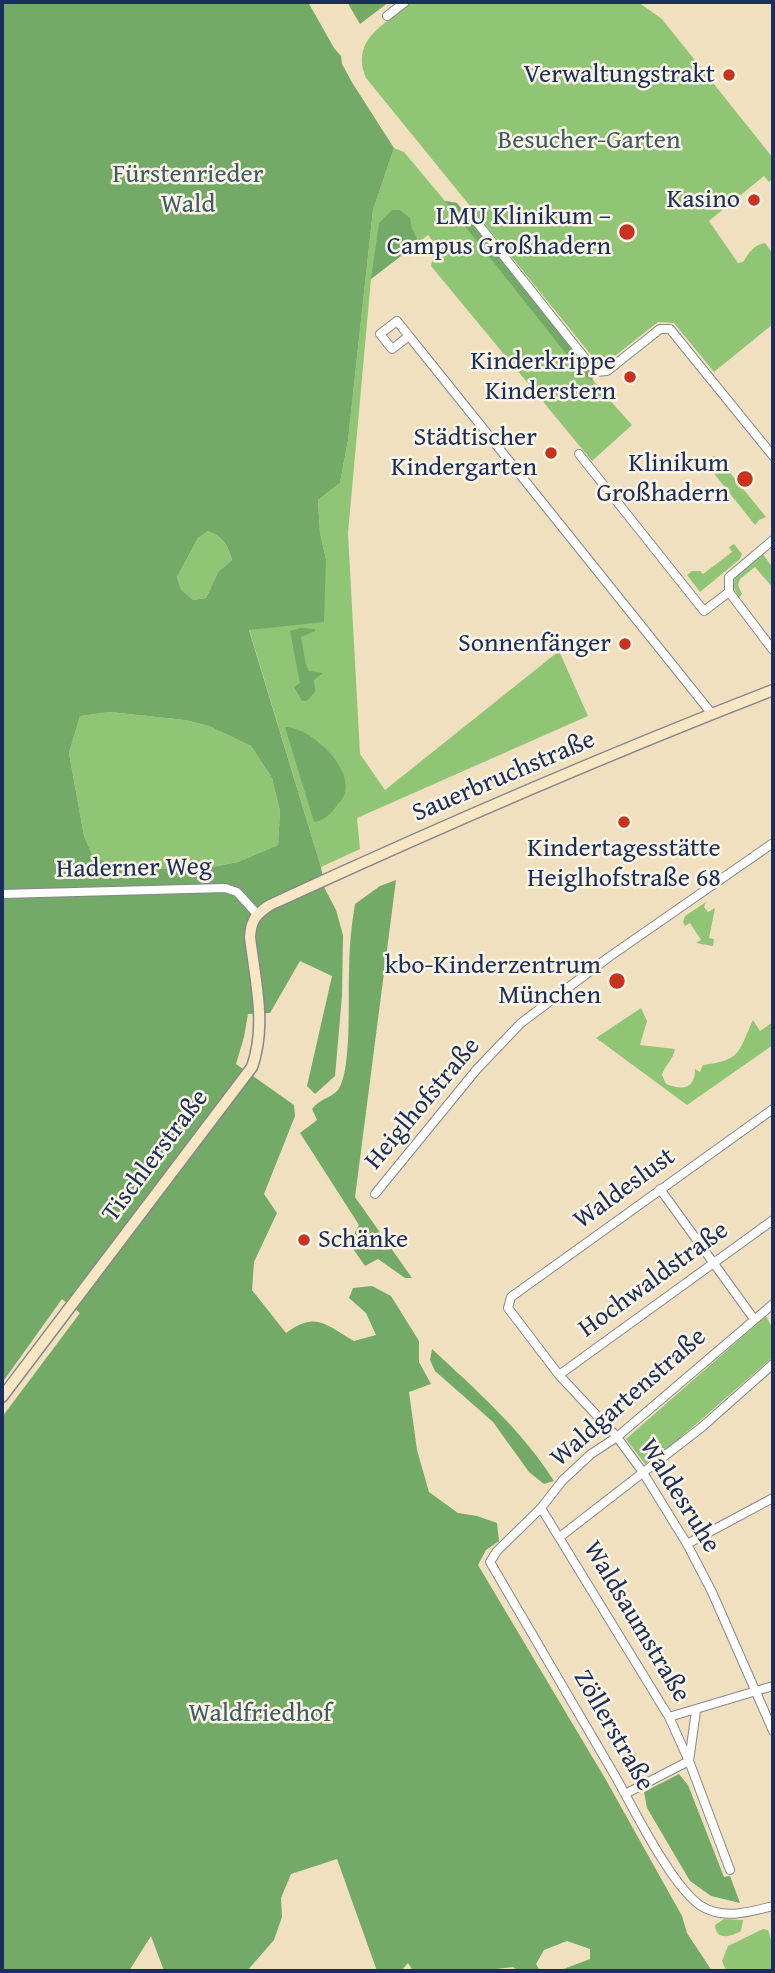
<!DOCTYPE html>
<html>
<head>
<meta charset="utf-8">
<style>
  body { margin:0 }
  #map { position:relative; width:775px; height:1973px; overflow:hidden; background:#f1e0c0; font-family:"Gentium Book Plus",serif }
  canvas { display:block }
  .frame { position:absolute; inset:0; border:4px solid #1b2f5e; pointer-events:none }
</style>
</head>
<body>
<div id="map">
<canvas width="775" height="1973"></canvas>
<div class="frame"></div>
</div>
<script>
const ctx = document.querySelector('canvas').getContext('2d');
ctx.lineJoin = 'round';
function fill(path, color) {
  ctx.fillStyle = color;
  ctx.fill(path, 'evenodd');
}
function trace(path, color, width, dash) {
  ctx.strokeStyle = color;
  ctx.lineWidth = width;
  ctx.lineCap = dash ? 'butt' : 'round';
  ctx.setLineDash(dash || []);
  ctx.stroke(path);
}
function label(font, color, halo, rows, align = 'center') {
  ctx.font = font + ' "Gentium Book Plus",serif';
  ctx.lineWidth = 5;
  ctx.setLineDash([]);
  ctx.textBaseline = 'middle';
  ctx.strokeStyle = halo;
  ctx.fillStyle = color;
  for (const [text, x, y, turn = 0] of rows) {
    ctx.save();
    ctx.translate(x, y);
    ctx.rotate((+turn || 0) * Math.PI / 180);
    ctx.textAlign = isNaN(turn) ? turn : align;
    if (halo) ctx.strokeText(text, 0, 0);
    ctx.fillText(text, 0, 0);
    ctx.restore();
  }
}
fill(new Path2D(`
  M412,2H638L662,19L773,158V178L769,182L764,176L709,221L738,263L743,262C749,253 753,245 765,243L773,254V324L714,372L674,323L658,322L601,367L366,78C350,38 386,24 412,2Z
  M394,148L404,152L445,201L457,203L600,389L632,425L592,461L431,266L436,246L428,235L371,279L348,533L360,754L385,790L559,651L588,716L357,818L360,849L321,867L249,629L265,626L326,559L320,533L318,500L340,483L348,440L373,210Z
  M714,456L718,458L766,517L759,520L755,525L708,466V459Z
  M208,531C223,537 228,545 232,560L218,572L206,598L193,600L181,591L177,577L198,538Z
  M734,544L742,554L740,559L700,592L687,575L692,571H700L703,574L732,552L729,547Z
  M763,554L773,568V588L755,567L740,579L738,585L742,594L739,598L733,587L735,577Z
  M110,712L185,720L209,726L251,746L272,778L280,811L278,845L238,862L186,872L94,859L84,836L69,753L80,716Z
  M706,902L704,907L708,912L715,908L709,938L714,939L713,946L696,943L701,940L690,923L685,926L683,922L685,916Z
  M641,1008L647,1021L640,1045L675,1049C673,1060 665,1065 662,1075L666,1084C682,1090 695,1090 695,1069L700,1072L703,1065C743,1060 738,1051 753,1020L760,1031L773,1022V1045L687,1105L596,1038Z
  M766,1316L773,1329V1357L658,1457L645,1464L626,1439Z
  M724,1919L743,1920L741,1931C731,1937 716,1941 715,1925Z
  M763,1929L768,1930L773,1945V1971H726L722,1961L728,1946Z`), '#91c576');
fill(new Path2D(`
  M2,2H308L334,48L341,56L342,64L353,84L394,148L373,210L348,440L340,483L318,500L320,533L326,559L324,622L249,630L321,867L325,889L336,910L343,935L342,996L335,1076L315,1094L307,1086L332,976L300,961L270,1013L248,1014L244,1037L236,1064L294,1105L295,1116L264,1194L277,1213L254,1262L252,1290L286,1333C315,1311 325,1324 354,1341L376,1335L366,1313L349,1298L353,1288L372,1286L391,1296L419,1341V1362L431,1384L409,1392L417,1450L429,1492L458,1513L477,1516L497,1523L499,1541L486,1550L478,1565L606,1780L682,1916L687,1933L712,1971H518L513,1967L488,1970L467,1969L466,1971H413L408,1963L401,1971H377L337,1859L291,1874L281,1898L282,1917L274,1940L247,1971H164L151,1936L129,1971H2V1417L80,1313L62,1299L2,1383ZM208,531C223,537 228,545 232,560L218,572L206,598L193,600L181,590L177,577L198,538ZM110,712L185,720L209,726L251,746L272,778L280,811L278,845L238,862L186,872L94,859L84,836L69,753L80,716ZM567,1941L590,1949V1959L561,1970L539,1969L536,1964L544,1950Z
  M347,2H389L360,24Z
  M445,201L457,203L593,376L592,381L583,375Z
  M392,210H400L410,218L412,229L419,242L371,279L379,223Z
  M301,628L315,629V631L301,637L306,665L309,671L323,673L314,680L315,692L307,701H302L294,687L300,683L290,631Z
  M285,727C310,727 352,766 345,793C344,798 339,803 336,807C331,814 323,821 314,822Z
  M396,880L355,1197L412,1278H405L378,1259L365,1266L349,1243L359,1225L300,1133L317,1120L312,1109C319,1099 331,1098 338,1090C352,1072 348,998 349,973C349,950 351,927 355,904L380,886Z
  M432,1349C475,1389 522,1430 554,1481L544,1484L529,1472L493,1422L435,1371L430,1360Z
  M679,1774L688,1785L724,1877L730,1876L740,1903L711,1896L690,1881L647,1808L644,1792Z`), '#74aa67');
const street = new Path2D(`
  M387,16L405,2
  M471,215L596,372L607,371L660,329H670L773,456
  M397,321L409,336L392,349L380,334Z
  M409,336L712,714
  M579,454L704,611L729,592
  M773,540L729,577V592L773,650
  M2,894L225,888L237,892L257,914
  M773,1109L511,1297L508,1308L559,1375L617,1437L642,1471L687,1544L712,1592L773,1731
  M660,1189L754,1319
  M375,1194L477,1069L521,1023L609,957L773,843
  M773,1304L617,1437L591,1454L563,1480L541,1508L497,1551L490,1562C531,1633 573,1703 614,1774C633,1807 671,1886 701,1906C724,1920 750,1912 773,1906
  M559,1375L773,1220
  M541,1508L669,1717L689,1761L730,1870
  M561,1536L702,1427L773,1364
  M687,1544L773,1498
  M669,1717L773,1686
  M689,1761L696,1711
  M625,1794L689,1761`);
const secondary = new Path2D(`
  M2,1397L252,1067C267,1025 255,980 250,937C251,920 256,914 270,905C435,829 603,756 773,690`);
trace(street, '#86888f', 10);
trace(secondary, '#86888f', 13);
trace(street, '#fff', 8);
trace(secondary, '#f9e7c3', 10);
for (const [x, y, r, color] of [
  [729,75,7,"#c8321e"],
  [754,200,7,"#c8321e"],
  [627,232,9,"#c8321e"],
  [630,377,7,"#c8321e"],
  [551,453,7,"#c8321e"],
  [745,479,9,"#c8321e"],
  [625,644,7,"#c8321e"],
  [624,822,7,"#c8321e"],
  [617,981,9,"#c8321e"],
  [304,1240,7,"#c8321e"]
]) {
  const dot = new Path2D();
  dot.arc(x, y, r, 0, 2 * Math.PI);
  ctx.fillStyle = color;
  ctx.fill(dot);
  trace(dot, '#fcf5e5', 2.5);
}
label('26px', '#1b2f5e', '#fcf5e5', [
  ["Verwaltungstrakt",715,75],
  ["Kasino",740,200],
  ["LMU Klinikum –",611,217],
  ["Campus Großhadern",611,247],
  ["Kinderkrippe",616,362],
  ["Kinderstern",616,392],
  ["Städtischer",537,438],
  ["Kindergarten",537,468],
  ["Klinikum",729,464],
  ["Großhadern",729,494],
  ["Sonnenfänger",611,644],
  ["Kindertagesstätte",624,849,"center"],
  ["Heiglhofstraße 68",624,879,"center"],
  ["kbo-Kinderzentrum",601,966],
  ["München",601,996],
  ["Schänke",318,1240,"left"]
], 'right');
label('26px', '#3e5c65', '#fcf5e5', [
  ["Besucher-Garten",589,141],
  ["Fürstenrieder",188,175],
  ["Wald",188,205],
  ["Waldfriedhof",260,1714]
]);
label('26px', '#1b2f5e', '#fcf5e5', [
  ["Sauerbruchstraße",504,777,-23],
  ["Haderner Weg",134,869,-1],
  ["Heiglhofstraße",423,1104,-50],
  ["Tischlerstraße",156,1156,-53],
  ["Waldeslust",625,1189,-36],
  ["Hochwaldstraße",654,1280,-36],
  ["Waldgartenstraße",629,1398,-41],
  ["Waldesruhe",679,1496,58],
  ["Waldsaumstraße",636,1622,59],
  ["Zöllerstraße",613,1731,60]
]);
</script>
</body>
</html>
